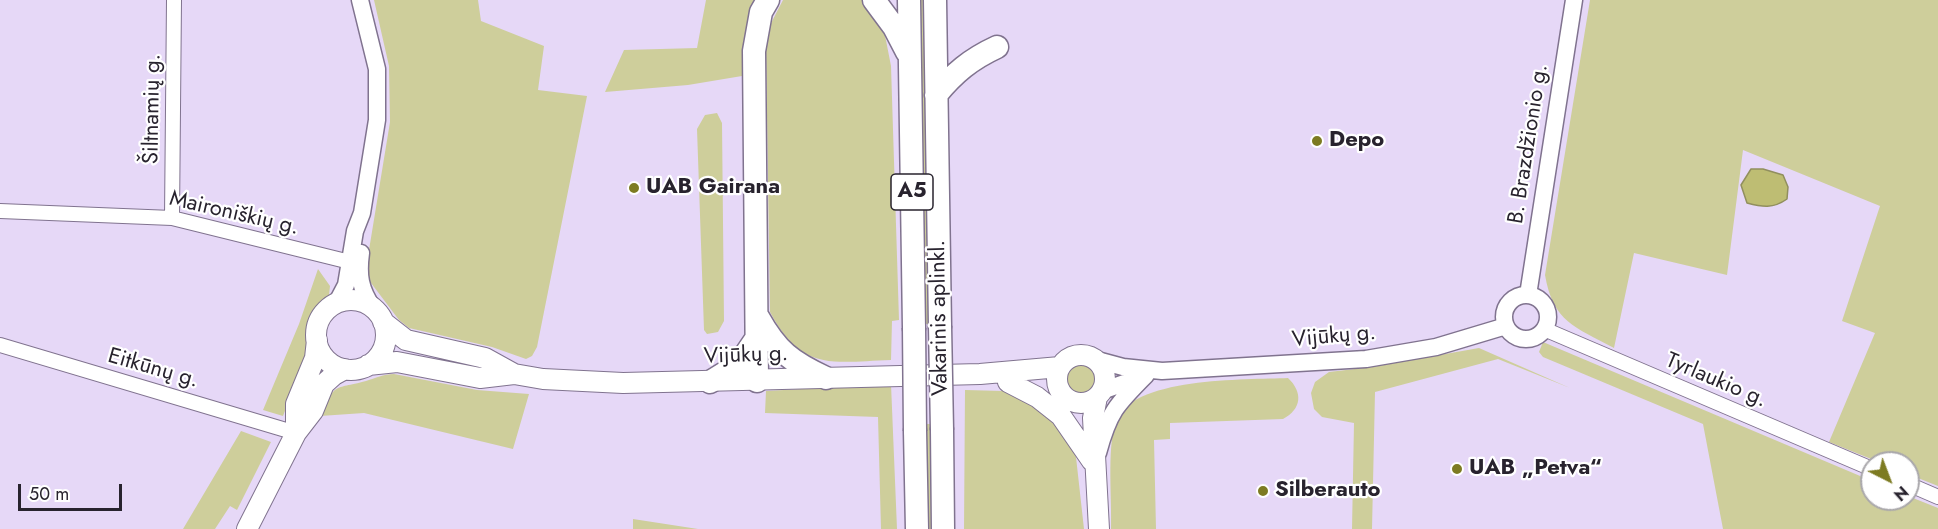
<!DOCTYPE html>
<html>
<head>
<meta charset="utf-8">
<style>
  body { margin:0 }
  #map { position:relative; width:1938px; height:529px; overflow:hidden; background:#e6d8f7; font-family:Jost,sans-serif }
  canvas { display:block }
  .north { position:absolute; left:1860px; top:451px; width:60px; height:60px; box-sizing:border-box; background:#fff; border:2px solid #a9a7ab; border-radius:50%; rotate:138deg; font-size:16px; font-weight:700; line-height:24px; text-align:center; color:#28232e }
  .north::after { content:''; display:block; margin:auto; width:21px; height:27px; background:#7d7b22; clip-path:polygon(50% 0,100% 100%,50% 72%,0 100%) }
  .scale { position:absolute; left:18px; top:484px; width:104px; height:27px; box-sizing:border-box; border:3px solid #28232e; border-top:0; padding-left:8px; font-size:18px; line-height:21px; white-space:nowrap; color:#28232e; -webkit-text-stroke:4px #fff; paint-order:stroke }
</style>
</head>
<body>
<div id="map">
<canvas width="1938" height="529"></canvas>
<div class="north">N</div>
<div class="scale">50 m</div>
</div>
<script>
const ctx = document.querySelector('canvas').getContext('2d');
ctx.lineJoin = 'round';
function fill(path, color) {
  ctx.fillStyle = color;
  ctx.fill(path, 'evenodd');
}
function trace(path, color, width, dash) {
  ctx.strokeStyle = color;
  ctx.lineWidth = width;
  ctx.lineCap = dash ? 'butt' : 'round';
  ctx.setLineDash(dash || []);
  ctx.stroke(path);
}
function label(font, color, halo, rows, align = 'center') {
  ctx.font = font + ' Jost,sans-serif';
  ctx.lineWidth = 4.5;
  ctx.setLineDash([]);
  ctx.textBaseline = 'middle';
  ctx.strokeStyle = halo;
  ctx.fillStyle = color;
  for (const [text, x, y, turn = 0] of rows) {
    ctx.save();
    ctx.translate(x, y);
    ctx.rotate((+turn || 0) * Math.PI / 180);
    ctx.textAlign = isNaN(turn) ? turn : align;
    if (halo) ctx.strokeText(text, 0, 0);
    ctx.fillText(text, 0, 0);
    ctx.restore();
  }
}
fill(new Path2D(`
  M374,0H478L481,21L544,46L538,90L587,96L537,347L532,356L526,359L492,347L409,328L399,320L368,279L369,250L390,122L389,66Z
  M706,0H756L750,17L742,76L688,85L605,92L624,50L697,48Z
  M783,0H865L883,25L891,66L899,320L892,321L891,360C832,362 801,372 770,312L766,51L769,27Z
  M917,0H925L930,324H922Z
  M1590,0H1938V486L1908,474V463H1881L1829,442L1875,333L1842,321L1880,206L1743,150L1727,275L1634,253L1614,348C1575,327 1553,322 1545,275Z
  M717,113L722,123L724,321L718,332L707,334L704,330L697,129L705,115Z
  M318,269L330,286L329,295L312,314L307,326V355L283,416L263,410L299,324Z
  M1543,342L1872,481V499H1908V496L1938,508V529H1723L1703,424L1543,357L1539,352Z
  M1479,348L1570,388L1498,359L1375,392L1372,529H1352L1354,423L1322,417L1314,409L1311,393L1315,382L1329,372L1372,367Z
  M1067 379a14 14 0 1 1 28 0a14 14 0 1 1-28 0Z
  M394,374L477,390L529,394L513,449L364,413L320,416C336,382 332,390 366,381C376,378 383,374 394,374Z
  M1288,378C1303,392 1302,409 1283,419L1170,423V439L1154,440L1156,529H1111C1112,499 1107,451 1115,424C1128,376 1247,380 1288,378Z
  M891,384L897,529H881L878,417L765,413L766,391Z
  M965,390L1003,391L1027,399L1066,433L1076,457L1084,529H964Z
  M925,424H932L934,529H927Z
  M241,431L271,442L237,510L230,506L215,529H183Z
  M633,519L698,529H633Z`), '#cece9b');
const water = new Path2D(`
  M1751,169H1763L1783,175L1788,187L1787,199C1773,209 1762,207 1747,203L1741,185Z`);
fill(water, '#bebd73');
trace(water, '#918f5e', 1.5);
const minor = new Path2D(`
  M0,211L172,218L350,262L356,268
  M172,218L174,0
  M1544,329L1872,469
  M0,345L296,433
  M1908,484L1938,497`);
const tertiary = new Path2D(`
  M361,253C358,275 360,289 373,308
  M1528,295L1574,0
  M1504 317a22 22 0 1 1 44 0a22 22 0 1 1-44 0Z
  M336,304L346,285L355,231L362,213L377,120V69L360,0
  M1097,360L1123,367L1162,371L1366,359L1436,347L1506,326
  M1102,391L1141,377
  M1098,453C1109,412 1116,405 1146,375`);
const secondary = new Path2D(`
  M316 335a35 35 0 1 1 70 0a35 35 0 1 1-70 0Z
  M383,322L406,340L485,358L514,374
  M1057 379a24 24 0 1 1 48 0a24 24 0 1 1-48 0Z
  M368,365L397,362L480,378L514,374L543,379L623,383L980,374L1060,367
  M1008,382L1037,397L1061,416L1092,461
  M1097,397L1093,418L1099,529
  M296,433V404L315,358L317,340
  M247,529L296,433L313,411L324,384L334,375L345,369`);
const trunk = new Path2D(`
  M874,0L894,27L907,52
  M909,0L914,328
  M935,0L940,326
  M936,95C954,73 971,59 997,47
  M758,317C777,351 791,362 826,378
  M757,381L754,51L761,12L768,0
  M710,382L739,364L758,336
  M942,430L943,529
  M915,431L917,529`);
trace(minor, '#80738f', 16);
trace(tertiary, '#80738f', 19);
trace(secondary, '#80738f', 22);
trace(trunk, '#80738f', 25);
trace(minor, '#fff', 14);
trace(tertiary, '#fff', 16);
trace(secondary, '#fff', 20);
trace(trunk, '#fff', 22);
const trunkBridge = new Path2D(`
  M940,326L942,430
  M914,328L915,431`);
trace(trunkBridge, '#80738f', 25, []);
trace(trunkBridge, '#fff', 22);
for (const [x, y, r, color] of [
  [1317,141,6,"#7d7b22"],
  [634,188,6,"#7d7b22"],
  [1457,469,6,"#7d7b22"],
  [1263,491,6,"#7d7b22"]
]) {
  const dot = new Path2D();
  dot.arc(x, y, r, 0, 2 * Math.PI);
  ctx.fillStyle = color;
  ctx.fill(dot);
  trace(dot, '#fff', 2);
}
for (const [x, y, w] of [
  [912,192,42]
]) {
  const box = new Path2D();
  box.roundRect(x - w / 2, y - 18, w, 36, 4.5);
  ctx.fillStyle = '#fff';
  ctx.fill(box);
  trace(box, '#28232e', 1.5);
}
label('bold 21px', '#28232e', null, [
  ["A5",912,192]
]);
label('22px', '#28232e', '#fff', [
  ["Šiltnamių g.",153,109,-89],
  ["B. Brazdžionio g.",1529,144,-81],
  ["Maironiškių g.",234,214,13],
  ["Vakarinis aplinkl.",940,318,-91],
  ["Vijūkų g.",1334,337,-5],
  ["Vijūkų g.",746,356,-2],
  ["Eitkūnų g.",153,369,16],
  ["Tyrlaukio g.",1716,381,23]
]);
label('bold 22px', '#28232e', '#fff', [
  ["Depo",1329,141],
  ["UAB Gairana",646,188],
  ["UAB „Petva“",1469,469],
  ["Silberauto",1275,491]
], 'left');
</script>
</body>
</html>
